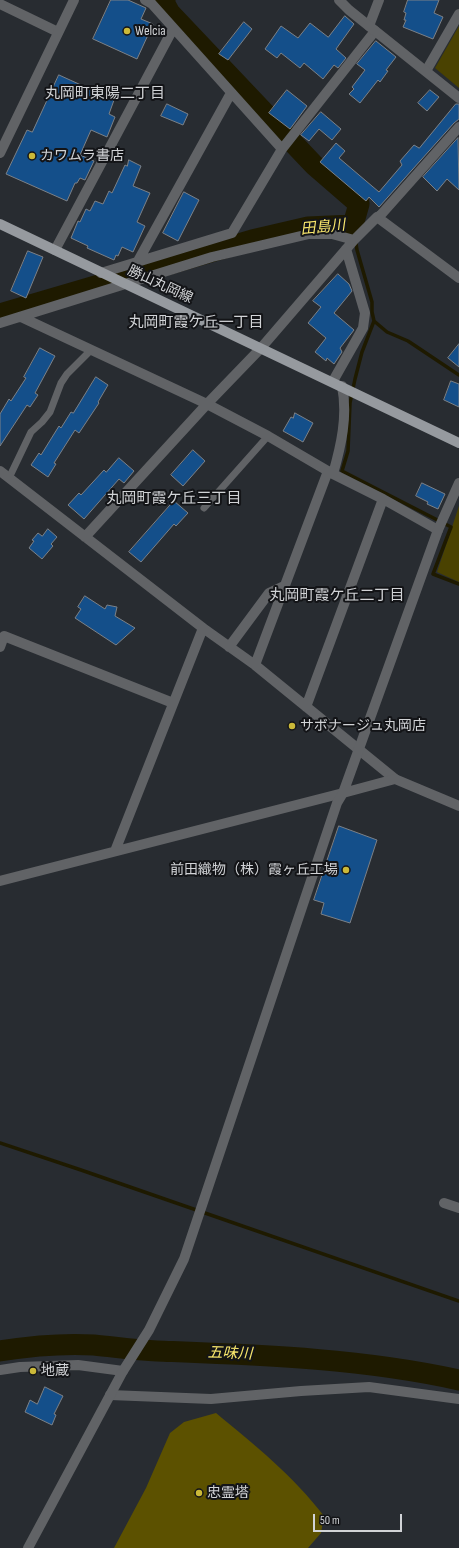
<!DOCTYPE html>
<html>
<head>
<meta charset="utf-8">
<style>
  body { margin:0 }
  #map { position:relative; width:459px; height:1548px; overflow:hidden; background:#282c31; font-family:"Sofia Sans Condensed",sans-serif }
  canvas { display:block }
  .scale { position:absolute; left:313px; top:1514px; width:89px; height:18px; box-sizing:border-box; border:2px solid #d1d3d6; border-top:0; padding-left:5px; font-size:12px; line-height:14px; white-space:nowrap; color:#d1d3d6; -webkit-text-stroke:3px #131417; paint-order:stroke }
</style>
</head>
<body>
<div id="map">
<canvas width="459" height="1548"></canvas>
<div class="scale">50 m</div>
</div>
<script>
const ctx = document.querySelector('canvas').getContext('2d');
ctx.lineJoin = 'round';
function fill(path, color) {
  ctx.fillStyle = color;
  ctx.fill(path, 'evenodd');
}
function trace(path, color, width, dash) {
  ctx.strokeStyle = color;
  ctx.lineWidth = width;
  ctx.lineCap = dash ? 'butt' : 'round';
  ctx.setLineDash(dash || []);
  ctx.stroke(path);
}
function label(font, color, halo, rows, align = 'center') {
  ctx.font = font + ' "Sofia Sans Condensed","Noto Sans JP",sans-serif';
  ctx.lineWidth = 4;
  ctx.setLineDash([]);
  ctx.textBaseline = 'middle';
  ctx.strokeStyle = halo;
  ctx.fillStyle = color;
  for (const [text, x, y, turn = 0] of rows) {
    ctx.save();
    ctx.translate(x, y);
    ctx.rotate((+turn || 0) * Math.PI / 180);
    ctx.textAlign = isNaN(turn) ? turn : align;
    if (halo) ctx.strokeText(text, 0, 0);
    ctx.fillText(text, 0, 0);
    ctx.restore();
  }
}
fill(new Path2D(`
  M459,26V88L435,68Z
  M459,506V582L437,572Z`), '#4a4201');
fill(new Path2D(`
  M216,1413C256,1446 292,1475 324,1516L321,1533L308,1548H114L146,1488L170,1433L184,1422Z`), '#5c5100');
trace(new Path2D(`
  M353,225L357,250L372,302V312L374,321L362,352L355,379L350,403L348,451L342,471L451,527L433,574L459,584
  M374,321L387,332L408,341L459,375
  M0,1143L81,1170L459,1301`), '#1e1a00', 3.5);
trace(new Path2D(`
  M0,314L252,240L308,227L353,225L359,204L314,165L170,13L165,4V0
  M0,1351C31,1346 62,1343 94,1345C115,1347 136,1350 157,1351C258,1355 360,1358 459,1380`), '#1e1a00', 21);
const building = new Path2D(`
  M111,0H128L146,8L141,19L153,24L137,59L93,39Z
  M408,0H439L434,13L443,17L433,39L403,27L406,20H404L406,13L404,12Z
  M345,16L354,24L336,49L346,58L338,68L334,65L323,79L304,63L300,68L281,53L277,58L265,49L281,26L298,38L310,23L328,37Z
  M244,22L252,29L228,60L219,54Z
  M376,41L396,57L386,70L388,71L380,82L378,80L360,103L349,94L354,89L352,87L365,70L357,64Z
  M59,75L114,100L109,114L115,117L107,137L91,130L80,155L94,161L85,180L80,178L77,183H75L67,201L6,174L27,130L32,132Z
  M287,90L307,106L290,129L269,113Z
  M430,90L439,97L427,111L418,103Z
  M167,104L188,114L183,125L161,116Z
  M456,104H459V119L454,123L379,207L369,197L366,201L320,162L336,143L345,151L339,158L379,192L402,165L400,161L414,145L419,148Z
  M321,112L341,129L332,140L319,129L309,141L301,135Z
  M458,138L459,190L447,179L437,191L423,177Z
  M129,160L141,166L133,186L150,193L137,222L145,226L133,252L122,247L118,256L116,255L114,260L87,248L88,246L71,238L78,221L80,222L86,209L90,211L95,201L103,204L109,191L112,193L125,165L127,166Z
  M184,192L199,200L178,241L163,233Z
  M28,251L43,257L26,298L11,291Z
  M338,274L349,284L352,291L334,313L354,330L340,348L342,352L334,364L327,358L326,361L315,352L326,338L308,323L321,307L313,301Z
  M459,344V367L448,358Z
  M40,348L55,356L35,393L38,395L30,407L27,405L0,446V414L9,399L11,401L26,378L24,377Z
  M96,377L108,385L98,402L99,403L79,433L75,430L54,463L56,464L48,477L31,465L39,453L41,455L59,426L61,428L71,412L73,413Z
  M451,381L459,384V407L444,400Z
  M295,413L313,423L303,442L283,431L291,417L293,418Z
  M193,450L205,461L183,486L171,475Z
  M119,458L134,471L124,483L119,479L84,519L68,505L79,493L81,495L104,470L106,472Z
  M422,483L445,494L438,509L427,504L428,502L416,496Z
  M174,501L188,513L176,526L174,524L141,562L129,552Z
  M48,529L57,537L51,544L53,546L42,559L29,548L34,541L32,540L38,533L42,536Z
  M85,596L105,609L107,605L117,607L115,616L135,628L116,645L75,618L81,609L78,607Z
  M339,826L377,840L350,923L321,914L324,903L314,900Z
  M45,1387L63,1396L54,1414L56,1415L52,1425L25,1412L30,1400L37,1404Z`);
fill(building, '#144f8a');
trace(building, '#7c8187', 1);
trace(new Path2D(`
  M9,478L31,432L42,422L50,412L61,383L67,374L91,350
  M204,508L268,436`), '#616366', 7);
trace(new Path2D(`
  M145,0L152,4L282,149
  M0,4L58,32
  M369,26L379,0
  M426,71L459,14
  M378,218L459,127
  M55,250L173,29
  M138,261L231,93
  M101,273L232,233L282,149L375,31
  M21,317L207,404L268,436L333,474L383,499L438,530
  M0,323L212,257L309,234H332L354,240
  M333,381L363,328L365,313L346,249
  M0,471L203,628L255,665L395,779
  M333,474C341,446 348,416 342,386
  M85,537L207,404L261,348L354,240L377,217L459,278
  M0,647L4,636L173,703
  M229,647L269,593L284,586
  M255,665L328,471
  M306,707L383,499
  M115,851L203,628
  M0,881L343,793
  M444,1203L459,1208
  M0,1370L20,1367L78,1365L123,1371
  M110,1395L211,1399L301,1391L369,1387L459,1399`), '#616366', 10);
trace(new Path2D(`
  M339,0L349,10L459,98
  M0,153L74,0
  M343,793L395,779L459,806
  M28,1548L123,1371L149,1330L184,1259L337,803L343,793L438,530L459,483`), '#616366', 10);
trace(new Path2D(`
  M0,224C153,298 307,369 459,443`), '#969a9f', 10);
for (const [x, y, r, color] of [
  [127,31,4,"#cbb939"],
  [32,156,4,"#cbb939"],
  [292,726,4,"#cbb939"],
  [346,870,4,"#cbb939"],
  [33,1371,4,"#cbb939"],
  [199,1493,4,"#cbb939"]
]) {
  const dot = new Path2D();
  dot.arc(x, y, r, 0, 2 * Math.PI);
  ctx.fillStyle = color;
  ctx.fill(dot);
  trace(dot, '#131417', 1.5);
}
label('14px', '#d1d3d6', '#131417', [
  ["Welcia",135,31],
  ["カワムラ書店",40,156],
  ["サボナージュ丸岡店",300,726],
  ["前田織物（株）霞ヶ丘工場",338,870,"right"],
  ["地蔵",41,1371],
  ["忠霊塔",207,1493]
], 'left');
label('14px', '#d1d3d6', '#131417', [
  ["勝山丸岡線",160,285,25]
]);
label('15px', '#d1d3d6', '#131417', [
  ["丸岡町東陽二丁目",105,94],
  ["丸岡町霞ケ丘一丁目",196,323],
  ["丸岡町霞ケ丘三丁目",174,499],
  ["丸岡町霞ケ丘二丁目",337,596]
]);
label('italic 15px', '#f9e76c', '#131417', [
  ["田島川",323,228,-6],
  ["五味川",230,1354,2]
]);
</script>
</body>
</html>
